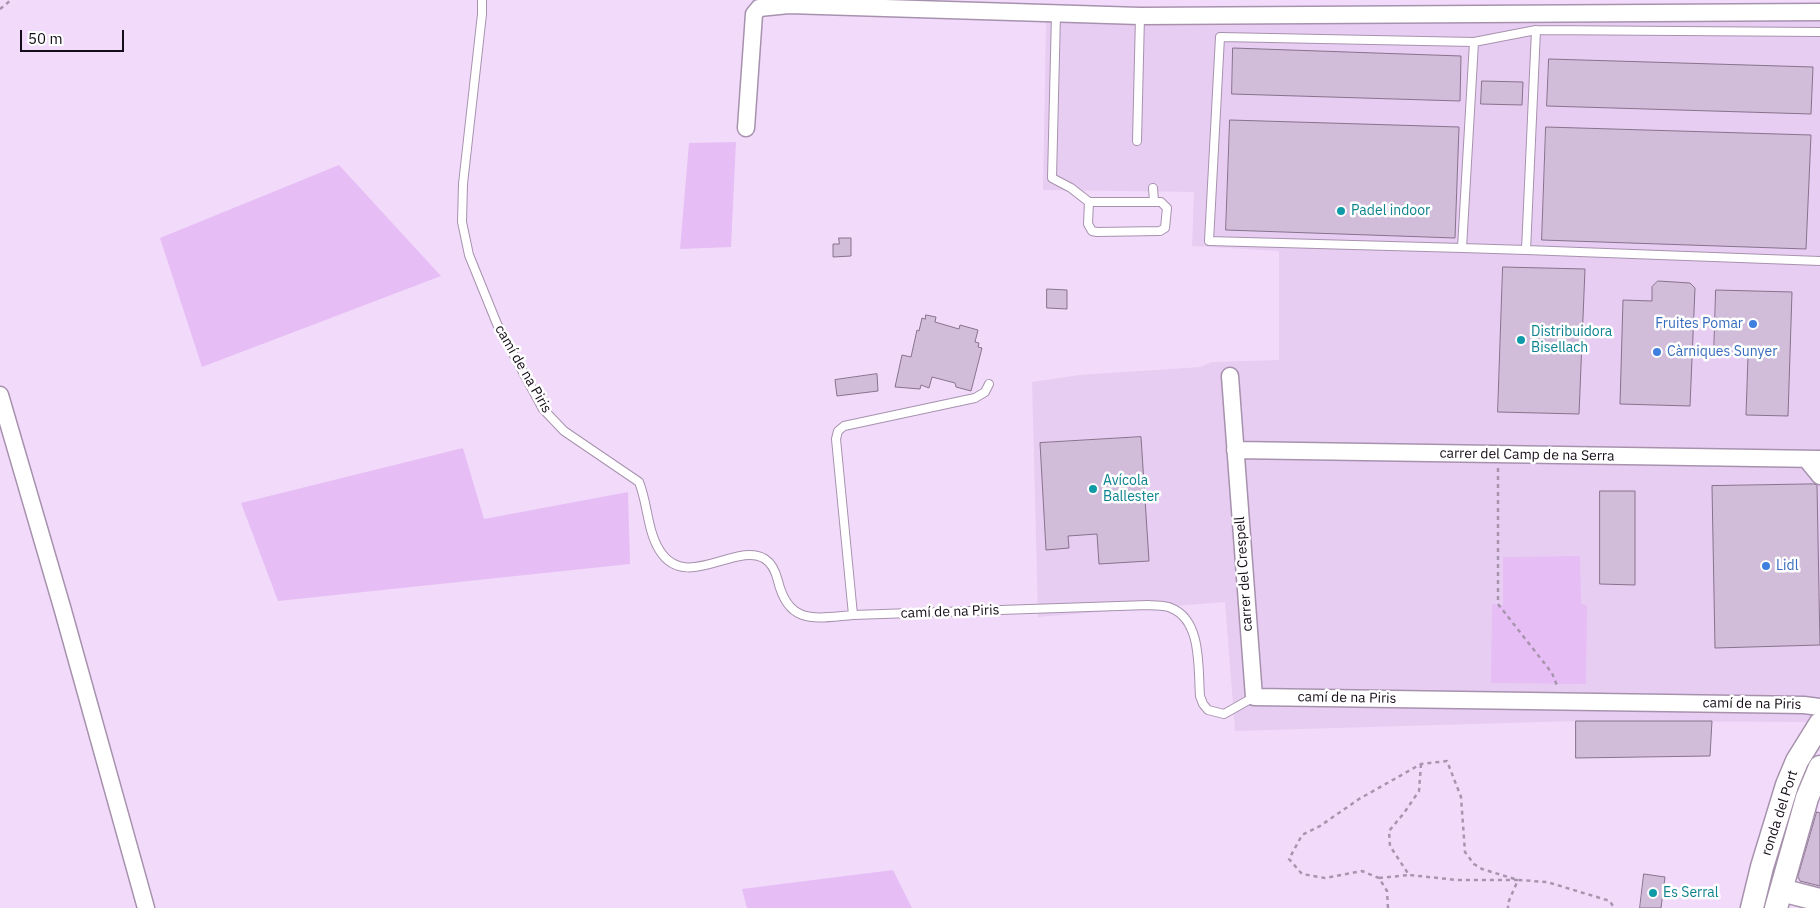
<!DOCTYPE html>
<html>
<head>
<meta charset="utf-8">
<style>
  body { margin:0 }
  #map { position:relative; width:1820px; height:908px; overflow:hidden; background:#f2dbfa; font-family:"IBM Plex Sans",sans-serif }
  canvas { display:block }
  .scale { position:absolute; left:20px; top:30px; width:104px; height:22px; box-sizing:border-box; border:2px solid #140c16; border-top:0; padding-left:6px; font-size:15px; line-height:18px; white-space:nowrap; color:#140c16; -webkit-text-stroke:4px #fff; paint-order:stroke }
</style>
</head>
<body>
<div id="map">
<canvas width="1820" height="908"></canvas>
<div class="scale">50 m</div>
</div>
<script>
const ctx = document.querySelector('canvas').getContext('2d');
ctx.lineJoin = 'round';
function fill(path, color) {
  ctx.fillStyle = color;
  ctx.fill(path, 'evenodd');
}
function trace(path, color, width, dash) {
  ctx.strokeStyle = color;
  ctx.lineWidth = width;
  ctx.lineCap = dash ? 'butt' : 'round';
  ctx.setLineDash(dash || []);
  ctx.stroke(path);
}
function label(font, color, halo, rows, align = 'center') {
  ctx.font = font + ' "IBM Plex Sans",sans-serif';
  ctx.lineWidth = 5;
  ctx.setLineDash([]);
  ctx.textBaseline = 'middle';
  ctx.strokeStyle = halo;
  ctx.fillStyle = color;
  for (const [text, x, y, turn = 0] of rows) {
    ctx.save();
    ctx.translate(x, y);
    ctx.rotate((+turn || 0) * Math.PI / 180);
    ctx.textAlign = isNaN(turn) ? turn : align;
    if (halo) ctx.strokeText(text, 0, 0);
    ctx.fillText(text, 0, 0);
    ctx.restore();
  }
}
fill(new Path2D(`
  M1044,11L1820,18V702L1813,722L1576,721L1235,731L1225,602L1038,617L1032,382L1079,375L1200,367L1212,362L1279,360V251L1192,246L1194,192L1043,190L1046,22Z`), '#e8cdf2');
fill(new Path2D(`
  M736,142L731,247L680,249L689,143Z
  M339,165L441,276L202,367L160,238Z
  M463,448L484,519L628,492L630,564L278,601L241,503Z
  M1580,556L1581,604L1587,605L1586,684L1491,683L1492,604L1503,605V557Z
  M893,870L912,908H747L742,889Z`), '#e6bdf5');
const building = new Path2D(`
  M1233,48L1461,56L1460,101L1232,94Z
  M1549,59L1813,67L1811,114L1547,106Z
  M1482,81L1523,82L1522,105L1481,104Z
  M1230,120L1459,127L1455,238L1226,230Z
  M1546,127L1811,135L1806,249L1542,240Z
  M839,238H851V256L833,257V244H839Z
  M1503,267L1585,269L1579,414L1498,412Z
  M1658,281L1690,283L1695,288L1690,406L1620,404L1623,300L1652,301V287Z
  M1047,289L1067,290V309L1047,308Z
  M1716,290L1792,292L1788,416L1746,415L1748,356L1714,355Z
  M926,315L936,317L935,322L959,329L960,325L978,330L975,342L979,343L978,347L982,348L971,391L956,387L955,383L932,377L929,388L921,385L920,389L895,387L902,355L911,357L917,330L919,331L922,318L925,319Z
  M877,374L878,391L837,396L835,380Z
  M1141,437L1149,561L1099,564L1097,534L1068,536L1069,548L1046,550L1040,443Z
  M1814,484L1817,485L1820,645L1715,648L1712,486Z
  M1600,491H1635V585L1600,584Z
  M1576,721H1712L1710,756L1576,758Z
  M1817,812L1820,813V886L1800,881L1798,877Z
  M1644,874L1665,877L1661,908H1640Z`);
fill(building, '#d1bcd9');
trace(building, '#87738e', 1);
const lane = new Path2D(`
  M482,0V14L463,184L462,222L469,255L497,324L543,409L564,431L639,482C648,504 647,531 660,551C686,592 737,541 765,559C773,564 776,573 778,581C789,626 816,618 853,615L1148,605C1155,606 1165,605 1171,608C1202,620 1198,668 1200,696L1203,704L1208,710L1224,714L1254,697
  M1056,14L1052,178L1071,188L1089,202L1088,224L1092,231L1097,232L1160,231L1165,228L1167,208L1161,202H1089
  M1820,32L1536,30L1526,250L1820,261
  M1137,141L1140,16
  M1153,188L1154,201
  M1462,248L1209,241L1220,37L1474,42
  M1526,250L1462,248L1474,42L1536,30
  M853,615L836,439L838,431L844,426L975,398L985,392L989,384`);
const street = new Path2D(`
  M746,128L754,14L759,8L789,5L1140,16L1820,12
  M1230,376L1254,697L1804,705L1820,707
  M0,395L62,607L146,908
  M1235,450L1820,459
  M1806,459L1820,476`);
const secondary = new Path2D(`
  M1781,890L1820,900
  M1752,908L1762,867L1787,785L1797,761L1820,724
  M1776,908L1807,798L1820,767`);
trace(lane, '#a792ae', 10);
trace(street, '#a792ae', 19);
trace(secondary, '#a792ae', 25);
trace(new Path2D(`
  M0,9L11,0
  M1498,468V604L1552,673L1558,688
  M1421,764L1419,791L1404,813L1389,831L1390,846L1409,875L1457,880H1518L1508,903V908
  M1379,878L1409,875
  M1388,908L1387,891L1379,878L1362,871L1325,878L1302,874L1289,859L1302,835L1320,826L1359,799L1421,764L1447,761L1461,797L1465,852L1474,864L1482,869L1518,880L1547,882L1610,901L1614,908`), '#a795ad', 2.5, [4, 4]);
trace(lane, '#fff', 8);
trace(street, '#fff', 16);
trace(secondary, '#fff', 22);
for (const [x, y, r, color] of [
  [1341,211,5,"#0f9aa8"],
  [1753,324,5,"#3f7fe0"],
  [1521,340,5,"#0f9aa8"],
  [1657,352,5,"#3f7fe0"],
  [1093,489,5,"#0f9aa8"],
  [1766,566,5,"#3f7fe0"],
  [1653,893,5,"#0f9aa8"]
]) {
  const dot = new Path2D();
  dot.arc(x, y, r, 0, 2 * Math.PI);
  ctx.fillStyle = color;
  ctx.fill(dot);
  trace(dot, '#fff', 2);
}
label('14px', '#0d838f', '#fff', [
  ["Padel indoor",1351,211],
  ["Distribuidora",1531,332],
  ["Bisellach",1531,348],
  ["Avícola",1103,481],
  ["Ballester",1103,497],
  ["Es Serral",1663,893]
], 'left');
label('14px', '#366cbe', '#fff', [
  ["Fruites Pomar",1743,324,"right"],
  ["Càrniques Sunyer",1667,352],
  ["Lidl",1776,566]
], 'left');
label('14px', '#140c16', '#fff', [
  ["camí de na Piris",523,369,60],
  ["carrer del Camp de na Serra",1527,455,1],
  ["carrer del Crespell",1244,574,-94],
  ["camí de na Piris",950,612,-2],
  ["camí de na Piris",1347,698,1],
  ["camí de na Piris",1752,704,1],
  ["ronda del Port",1780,813,-72]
]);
</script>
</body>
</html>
